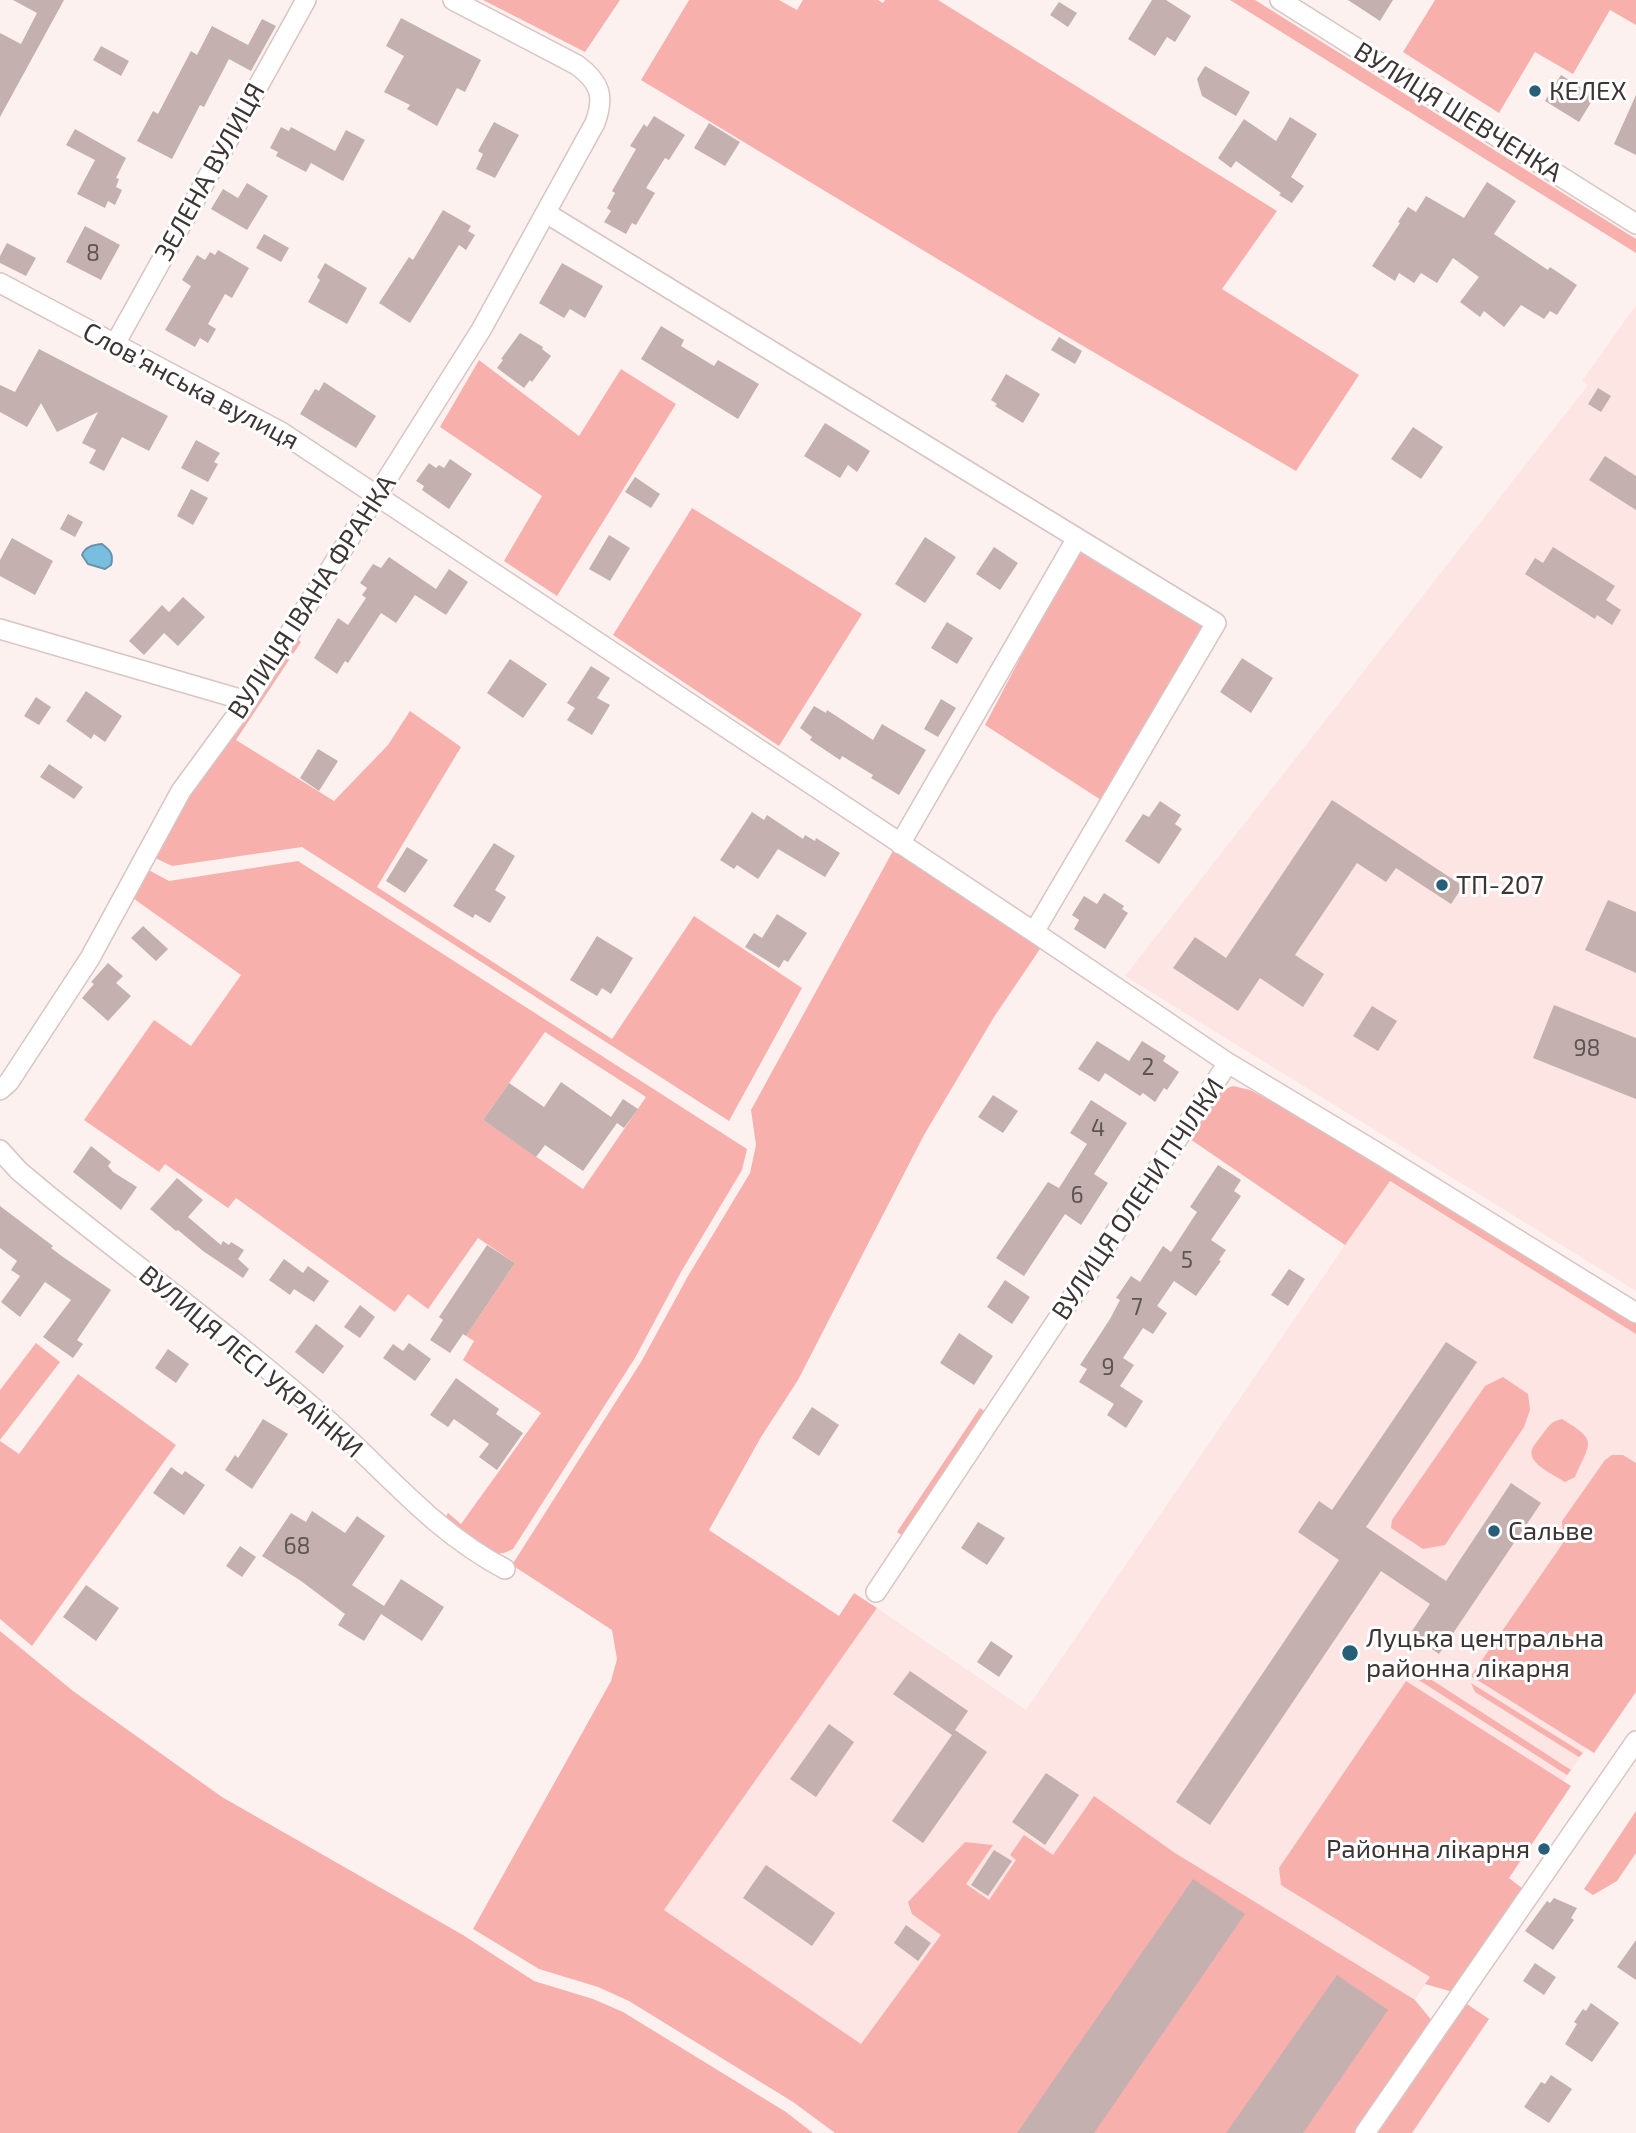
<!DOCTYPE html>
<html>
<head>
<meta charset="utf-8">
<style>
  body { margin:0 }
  canvas { display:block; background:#fdf1f0 }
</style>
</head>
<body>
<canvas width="1636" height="2133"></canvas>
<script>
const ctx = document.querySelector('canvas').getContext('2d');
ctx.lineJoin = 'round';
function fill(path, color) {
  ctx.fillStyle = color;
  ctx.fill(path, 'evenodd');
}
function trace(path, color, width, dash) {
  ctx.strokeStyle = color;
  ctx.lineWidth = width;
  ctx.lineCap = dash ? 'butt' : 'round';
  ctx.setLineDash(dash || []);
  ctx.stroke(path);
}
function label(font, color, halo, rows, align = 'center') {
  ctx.font = font + ' "Exo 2",sans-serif';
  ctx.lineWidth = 6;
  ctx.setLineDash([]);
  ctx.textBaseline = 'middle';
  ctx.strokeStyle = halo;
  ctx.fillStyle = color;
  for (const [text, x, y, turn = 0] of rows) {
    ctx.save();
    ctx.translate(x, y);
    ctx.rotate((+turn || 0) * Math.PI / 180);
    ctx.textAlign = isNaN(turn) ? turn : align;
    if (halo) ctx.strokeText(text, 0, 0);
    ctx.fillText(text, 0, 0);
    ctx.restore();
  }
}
fill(new Path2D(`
  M1636,305V1291L1125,976L1588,385L1582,381Z
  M1389,1181L1636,1334V1675L1324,2133H991L664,1910L877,1608L1026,1710Z`), '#fce5e3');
fill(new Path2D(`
  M483,0H620L585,52Z
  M689,0H779L797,10L803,0H878L883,3L885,0H938L1277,211L1222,289L1359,375L1296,471L1032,316L641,80Z
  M1230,0H1255L1636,239V253Z
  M1435,0H1636V25L1610,10L1573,74L1535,52L1499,113L1403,52Z
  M479,360L579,436L621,369L676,404L557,596L504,561L542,496L440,427Z
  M692,508L862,614L779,746L613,635Z
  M1078,548L1203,625L1101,800L985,725Z
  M297,639L301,642L236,740L334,801L388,745L410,711L461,747L377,887L612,1039L694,916L802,988L729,1121L302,847L172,866L151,856L185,793Z
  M894,849L1042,946L994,1017L924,1135L798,1380L761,1437L709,1530L839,1616L854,1593L877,1608L664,1910L861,2044L941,1935L912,1914L908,1902L965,1842L993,1845L966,1884L989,1900L1016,1860L1010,1855L1024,1835L1053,1855L1094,1796L1175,1853L1415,2000L1433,2022L1356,2133H835L793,2102L629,2001L598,1987L539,1969L473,1929L611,1681L617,1659L612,1630L512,1565L641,1362L688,1276L750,1173L756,1145L751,1110Z
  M298,861L747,1149L742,1170L681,1272L635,1358L513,1549L504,1553L490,1554L443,1521L448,1513L461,1524L541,1413L463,1360L474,1341L466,1336L515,1263L478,1238L428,1309L408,1294L395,1312L236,1198L228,1208L165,1164L159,1172L84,1120L154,1020L191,1046L241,975L130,896L145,868L169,881ZM545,1032L646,1097L583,1189L483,1120Z
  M1233,1086L1250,1090L1312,1122L1636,1320V1334L1390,1181L1345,1245L1187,1137C1200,1119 1211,1093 1233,1086Z
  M36,1343L60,1362L0,1440V1390Z
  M78,1374L176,1445L32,1646L0,1619V1441L19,1454Z
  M1503,1377L1528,1394L1530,1410L1524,1427L1445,1545L1423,1549L1391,1528L1392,1520L1485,1386Z
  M980,1408L989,1414L907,1539L897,1532Z
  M1562,1419C1598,1441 1591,1441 1575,1477L1565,1482C1555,1475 1527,1464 1532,1449C1534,1445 1539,1439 1542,1435C1548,1427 1551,1421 1562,1419Z
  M1612,1455H1623L1636,1463V1692L1594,1753L1471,1676L1563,1543L1562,1521L1605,1460Z
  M0,1631L73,1691L222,1797L463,1935L534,1981L593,1999L623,2012L786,2112L813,2133H0Z
  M1418,1671L1571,1770L1567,1775L1414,1677Z
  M1406,1681L1571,1786L1509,1878L1523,1889L1453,1992L1425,1984L1430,1977L1281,1885L1279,1868Z
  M1471,1683L1583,1753L1579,1757L1475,1692Z
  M1636,1811V1853L1617,1881L1593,1895L1584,1889Z
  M1467,2004L1489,2019L1412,2133H1378Z`), '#f8b0ad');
const water = new Path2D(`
  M102,544C110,550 114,554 111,565L105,569L88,564L82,555C85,546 94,545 102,544Z`);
fill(water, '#79bddf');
trace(water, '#6794ac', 2);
fill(new Path2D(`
  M13,0H64L0,117V33L21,44L37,13Z
  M1152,0H1166L1191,16L1175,42L1167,37L1155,56L1128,39Z
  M1348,0H1393L1380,21Z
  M1059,2L1077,13L1068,27L1050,15Z
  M401,18L481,60L465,92L457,88L437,126L407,109L410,105L384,92L404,56L386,46Z
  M262,19L276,26L251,71L229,59L204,107L200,105L172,159L137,141L153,111L158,114L191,51L197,55L212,26L248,45Z
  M101,46L129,61L121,76L93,60Z
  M1205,66L1250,92L1236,116L1202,96L1197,79Z
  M1561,75L1595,96L1579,122L1545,101Z
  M1636,95V155L1614,144Z
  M654,116L685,135L669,160L665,158L646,188L655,193L636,225L632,223L626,234L604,222L611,211L607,208L615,193L612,191L636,149L630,146L644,124L647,127Z
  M1290,117L1317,134L1291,177L1304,186L1292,203L1279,195L1281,193L1236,161L1231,168L1218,158L1244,119L1276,141Z
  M494,122L519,135L495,178L476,169L483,154L478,151Z
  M709,123L740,142L725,166L694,148Z
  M281,127L289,131L291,127L335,151L346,130L365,140L343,181L311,163L306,172L276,156L278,152L270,148Z
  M75,129L126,158L116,178L119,179L116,187L122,190L115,205L108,201L105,208L77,194L95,160L66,145Z
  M1487,182L1516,201L1494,234L1548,270L1550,267L1577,285L1557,315L1550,311L1544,319L1521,305L1504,327L1484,311L1480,317L1460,302L1479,277L1453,258L1437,283L1421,273L1414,283L1399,273L1395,281L1372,266L1400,223L1398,222L1408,207L1416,212L1426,196L1464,218Z
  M247,183L268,196L247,230L211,209L223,189L238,198Z
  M443,210L471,226L468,231L475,235L466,250L459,245L410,323L379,303L409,257L413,260Z
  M85,226L120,245L101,280L66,262Z
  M264,234L289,248L281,262L256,248Z
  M7,243L36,258L26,276L0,263V256Z
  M218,250L249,268L232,298L225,294L208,324L216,329L208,343L200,338L195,347L165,330L191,286L182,280L197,255L205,260L210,252L215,255Z
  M325,263L367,288L347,324L308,302L320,280L317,277Z
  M562,263L603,286L585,318L570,309L564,318L539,303Z
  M661,326L684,340L681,346L714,366L718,360L759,384L738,419L641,359Z
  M520,333L543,347L542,349L551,356L532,382L530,380L524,388L497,368L503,360L501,359Z
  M1059,337L1082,351L1075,364L1051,350Z
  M39,349L168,416L149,451L122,437L104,471L89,463L96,450L82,443L98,412L57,432L41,403L27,427L0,412V385L15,392Z
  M1006,374L1040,394L1023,423L995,406L997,404L991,400Z
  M324,382L376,416L356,448L300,414L315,389L319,391Z
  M1598,388L1611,396L1601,412L1588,404Z
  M825,423L870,451L857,472L848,465L840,478L804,456Z
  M1413,427L1443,447L1421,479L1391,459Z
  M196,440L220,453L214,462L218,464L208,482L181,468Z
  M1605,456L1636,476V510L1589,480Z
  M450,459L472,474L449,509L422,490L424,486L416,481L429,463L436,468L439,465L444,468Z
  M635,477L660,494L651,508L625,492Z
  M191,489L208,498L193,525L177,516Z
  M68,514L83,522L75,537L60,529Z
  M609,535L630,548L610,581L589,569Z
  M925,537L956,557L925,603L895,584Z
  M12,538L53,561L35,595L0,576V560Z
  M994,547L1018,563L1000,590L976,574Z
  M1553,547L1615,586L1606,600L1621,610L1612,625L1597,615L1595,619L1525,574L1535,558L1543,563Z
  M389,557L436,589L449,569L468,582L446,615L415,595L396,623L381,613L348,663L345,661L337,674L314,658L338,618L348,625L366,598L362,595L367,588L360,583L373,564L381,568Z
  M183,597L205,617L178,646L164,633L144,655L129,641L162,605L169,612Z
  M947,622L973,638L957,664L931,648Z
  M1242,658L1273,678L1251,713L1220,692Z
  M510,659L547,684L523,718L487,693Z
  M591,666L610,678L597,698L610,705L592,735L567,720L575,708L567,703Z
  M86,691L122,716L105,742L94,734L91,739L66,721Z
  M36,697L51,707L39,725L24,716Z
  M941,699L956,708L938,737L924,729Z
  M814,706L826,713L827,710L873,740L882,724L926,750L899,795L871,778L873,775L842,756L840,760L810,740L812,737L800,728Z
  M318,749L338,761L319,791L300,778Z
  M49,764L83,787L74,799L40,777Z
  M1332,800L1463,886L1451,904L1396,868L1386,882L1357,863L1295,955L1324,974L1303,1007L1260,978L1238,1011L1173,968L1195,937L1226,958Z
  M1160,801L1181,815L1175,824L1182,829L1159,864L1125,841L1143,814L1149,817Z
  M752,812L764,820L767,815L803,839L805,835L815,841L816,838L840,853L825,877L778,849L758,879L737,865L734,869L720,860Z
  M494,843L515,856L495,890L506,897L490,923L475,914L473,918L453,906Z
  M407,847L428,860L405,893L386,881Z
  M1104,893L1124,906L1122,909L1128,913L1105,949L1074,929L1079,920L1072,915L1084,896L1097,904Z
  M1608,900L1636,912V973L1585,950Z
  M777,914L807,933L788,962L784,960L779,968L745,947L754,933L762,938Z
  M143,926L168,949L156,961L131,938Z
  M597,936L633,958L611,994L602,988L597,996L570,980Z
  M108,963L123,976L116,983L131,996L108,1021L82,998L94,984L91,982Z
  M1554,1005L1636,1038V1099L1533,1058Z
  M1372,1006L1397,1021L1378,1051L1353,1036Z
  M1097,1041L1129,1061L1142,1041L1166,1056L1163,1061L1179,1072L1167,1090L1164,1088L1155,1102L1143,1093L1140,1096L1105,1073L1099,1082L1078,1069Z
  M561,1082L611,1117L623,1099L638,1109L624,1128L617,1123L583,1171L545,1145L536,1157L483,1120L509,1083L544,1107Z
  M993,1095L1018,1111L1003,1133L978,1117Z
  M1091,1100L1127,1123L1094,1174L1108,1183L1081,1225L1065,1214L1024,1276L996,1258L1048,1182L1059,1188L1087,1144L1070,1133Z
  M91,1146L111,1162L108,1166L113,1172L137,1187L121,1210L73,1172Z
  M1218,1165L1241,1180L1234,1191L1241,1196L1211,1240L1226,1250L1219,1260L1221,1261L1196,1296L1174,1281L1157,1306L1167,1313L1153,1334L1143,1328L1123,1358L1134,1365L1120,1386L1143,1401L1126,1428L1107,1415L1114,1404L1079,1382L1087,1369L1080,1365L1110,1319L1120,1300L1116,1298L1131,1276L1140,1282L1163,1246L1171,1252L1197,1212L1190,1207Z
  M177,1178L203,1200L188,1217L221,1245L223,1241L229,1245L231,1242L244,1250L238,1259L249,1269L243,1278L203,1251L178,1230L176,1231L150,1209Z
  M0,1206L53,1246L51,1248L63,1257L111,1290L77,1340L83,1344L73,1358L43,1337L71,1300L45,1282L20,1317L1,1302L20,1276L11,1270L17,1261L0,1248Z
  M487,1245L515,1263L466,1336L463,1334L450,1353L430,1340L443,1320L439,1317Z
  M284,1259L303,1273L308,1266L329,1281L314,1302L294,1289L290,1295L269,1280Z
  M1289,1269L1305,1279L1288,1306L1271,1295Z
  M1005,1280L1030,1297L1012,1324L987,1307Z
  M360,1305L375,1317L360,1338L344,1327Z
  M316,1324L344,1346L323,1374L295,1352Z
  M959,1333L993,1356L974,1385L940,1363Z
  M1446,1342L1477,1362L1366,1527L1446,1581L1511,1483L1541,1503L1439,1654L1410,1634L1430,1604L1381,1571L1210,1825L1176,1802L1339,1560L1298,1532L1319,1501L1332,1510Z
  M409,1343L431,1359L415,1381L383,1358L393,1344L403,1351Z
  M168,1349L189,1364L176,1383L155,1368Z
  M456,1378L499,1409L496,1414L523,1433L497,1470L479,1457L489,1444L454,1419L448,1427L430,1415Z
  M812,1407L839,1425L819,1456L792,1438Z
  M263,1419L288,1434L252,1489L225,1470L235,1455L238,1458Z
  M171,1467L182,1475L185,1471L205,1485L184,1515L153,1493Z
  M312,1511L345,1533L357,1516L385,1536L352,1585L384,1606L401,1579L444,1607L422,1641L381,1614L364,1641L338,1625L345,1614L301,1581L262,1556L291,1513L306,1522Z
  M978,1522L1005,1538L987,1565L961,1548Z
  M240,1546L256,1557L242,1577L226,1566Z
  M86,1585L119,1608L96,1641L63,1617Z
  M991,1641L1013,1656L999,1677L977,1662Z
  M910,1671L968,1711L955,1730L987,1752L923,1843L892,1821L952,1735L893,1694Z
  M829,1724L854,1742L816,1797L790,1779Z
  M1046,1773L1079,1795L1045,1845L1012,1822Z
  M994,1850L1012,1861L988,1896L971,1885Z
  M766,1865L835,1913L812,1946L743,1898Z
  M1193,1879L1245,1914L1094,2133H1017Z
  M1554,1898L1577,1908L1571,1918L1574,1920L1553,1950L1525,1931L1547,1901L1550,1903Z
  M906,1925L931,1943L918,1961L894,1943Z
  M1636,1940V1980L1617,1967Z
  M1535,1963L1556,1977L1544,1995L1523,1981Z
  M1337,1975L1388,2010L1303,2133H1226Z
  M1591,2003L1619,2023L1592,2062L1565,2044L1577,2024L1574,2022L1583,2009L1586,2011Z
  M1551,2075L1572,2089L1549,2123L1524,2107L1541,2082L1545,2084Z`), '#c3b0af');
const minor = new Path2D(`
  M1280,0L1636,224
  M546,213L1077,538L900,844
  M0,283L281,432L1034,932L1228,1063L1376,1152L1636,1313
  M115,344L306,0
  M0,629L247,701
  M1034,932L1216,623L1077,538
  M0,1090L9,1082L90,958L181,791L247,701L481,330L595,123C605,96 600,82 577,65L453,0
  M0,1150L19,1171L49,1196C140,1269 235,1339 323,1416C385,1470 431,1530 505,1569
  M876,1592L1228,1063
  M1365,2133L1636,1741`);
trace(minor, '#d8c4c3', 22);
trace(minor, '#fff', 19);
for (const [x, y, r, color] of [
  [1535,91,7,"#275f79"],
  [1442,885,7,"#275f79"],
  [1494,1531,7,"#275f79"],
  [1350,1653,9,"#275f79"],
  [1544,1849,7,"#275f79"]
]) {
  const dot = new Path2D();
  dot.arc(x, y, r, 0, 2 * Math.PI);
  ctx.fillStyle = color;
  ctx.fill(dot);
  trace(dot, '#fff', 2.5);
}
label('23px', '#5e5454', null, [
  ["8",93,253],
  ["98",1587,1048],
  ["2",1148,1067],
  ["4",1098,1128],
  ["6",1077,1195],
  ["5",1187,1260],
  ["7",1137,1307],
  ["9",1108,1367],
  ["68",297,1546]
]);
label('26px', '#3d3535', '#fff', [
  ["КЕЛЕХ",1549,91],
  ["ТП-207",1456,885],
  ["Сальве",1508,1531],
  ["Луцька центральна",1366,1638],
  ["районна лікарня",1366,1668],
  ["Районна лікарня",1530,1849,"right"]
], 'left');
label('26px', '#3d3535', '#fff', [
  ["ВУЛИЦЯ ШЕВЧЕНКА",1458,112,32],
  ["ЗЕЛЕНА ВУЛИЦЯ",210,172,-61],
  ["Словʼянська вулиця",191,386,28],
  ["ВУЛИЦЯ ІВАНА ФРАНКА",312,597,-57],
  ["ВУЛИЦЯ ОЛЕНИ ПЧІЛКИ",1138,1199,-56],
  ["ВУЛИЦЯ ЛЕСІ УКРАЇНКИ",251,1362,40]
]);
</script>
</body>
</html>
